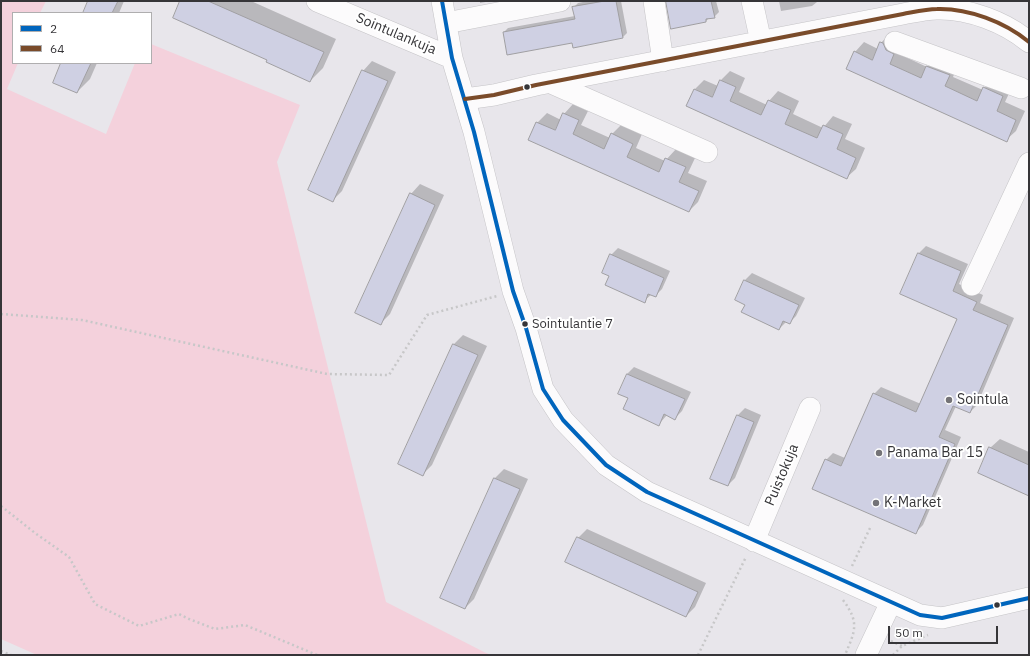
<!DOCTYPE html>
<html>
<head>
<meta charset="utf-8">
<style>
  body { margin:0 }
  #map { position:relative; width:1030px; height:656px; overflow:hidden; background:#e8e6eb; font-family:"IBM Plex Sans",sans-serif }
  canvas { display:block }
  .frame { position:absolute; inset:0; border:2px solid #363538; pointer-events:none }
  .legend { position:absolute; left:12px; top:12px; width:140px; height:52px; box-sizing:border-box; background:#fff; border:1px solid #afaeaf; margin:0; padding:5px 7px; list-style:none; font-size:12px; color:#363538 }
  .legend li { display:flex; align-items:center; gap:8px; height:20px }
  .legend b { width:20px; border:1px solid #afaeaf }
  .scale { position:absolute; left:888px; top:626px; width:110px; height:18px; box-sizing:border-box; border:2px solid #363538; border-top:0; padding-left:5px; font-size:12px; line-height:14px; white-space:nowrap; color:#363538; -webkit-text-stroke:3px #fff; paint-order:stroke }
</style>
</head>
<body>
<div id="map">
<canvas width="1030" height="656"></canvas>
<div class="frame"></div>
<ul class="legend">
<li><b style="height:5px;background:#0065bd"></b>2</li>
<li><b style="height:5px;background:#7a4b2a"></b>64</li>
</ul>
<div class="scale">50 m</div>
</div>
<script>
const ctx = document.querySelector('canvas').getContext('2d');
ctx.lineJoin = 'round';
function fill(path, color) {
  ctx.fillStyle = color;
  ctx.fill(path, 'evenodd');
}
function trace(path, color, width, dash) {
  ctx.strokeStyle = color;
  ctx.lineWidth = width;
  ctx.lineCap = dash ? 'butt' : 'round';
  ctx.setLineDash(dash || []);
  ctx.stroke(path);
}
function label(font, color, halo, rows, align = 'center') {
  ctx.font = font + ' "IBM Plex Sans",sans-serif';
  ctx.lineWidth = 4;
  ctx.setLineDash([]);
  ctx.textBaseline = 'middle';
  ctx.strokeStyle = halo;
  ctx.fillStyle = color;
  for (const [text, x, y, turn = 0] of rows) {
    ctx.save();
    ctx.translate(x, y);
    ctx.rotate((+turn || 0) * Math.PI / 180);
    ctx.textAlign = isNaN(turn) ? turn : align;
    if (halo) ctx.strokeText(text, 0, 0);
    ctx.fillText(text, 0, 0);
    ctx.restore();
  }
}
fill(new Path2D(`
  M1,1H46L40,13H13V63H18L7,89L106,134L135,63H151V44L300,105L277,162L386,602L486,653L492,655H37L1,639Z`), '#f4d1dc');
fill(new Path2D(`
  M89,1H124L119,13H84Z
  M181,1H251L336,39L323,68L310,81L268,59Z
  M480,1H491L480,3Z
  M588,1H621L627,33L623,37L573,47V42L504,32L508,28L575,16L573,8L578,3Z
  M667,1H716L719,12L714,17L709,18L706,21Z
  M779,1H817V2L812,6L781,11Z
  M890,33L899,54L927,67L937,57L958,65L953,77L983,90L993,78L1012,87L1005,102L1025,111L1016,131L1006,140L855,52L864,42L878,49L881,43Z
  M372,61L396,72L342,191L332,201L363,71Z
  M62,63H97L90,79L77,92Z
  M730,71L745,78L739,92L767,105L769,101L778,91L799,101L793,114L823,128L833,116L852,124L845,139L865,148L856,169L846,178L695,89L704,80L718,86L721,80Z
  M573,104L588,111L581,125L610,138L612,134L621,125L642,134L636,148L665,161L676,149L695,158L688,173L707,181L698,202L689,211L537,123L547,113L561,120L564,114Z
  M420,184L444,195L390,314L380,324L411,194Z
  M926,246L968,264L959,284L983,295L980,303L1014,318L977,405L970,412L956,406L945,430L961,437L923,525L916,532L826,460L833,453L845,458L874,394L881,387L921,404L958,318L901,294L919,253Z
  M618,248L670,271L662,289L655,296L652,294L644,301L611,275V255Z
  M752,273L805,298L796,316L789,323L786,322L779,329L745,280Z
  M463,335L487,346L432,465L423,474L399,464L454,344Z
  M634,367L691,392L682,411L675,418L667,415L659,424L629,397L627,374Z
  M745,408L761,415L735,478L728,485L711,479L738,415Z
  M1000,439L1029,452V495L990,448Z
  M504,469L528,479L474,599L465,608L441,597L495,478Z
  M587,529L706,583L695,607L686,616L578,538Z`), '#0003');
const building = new Path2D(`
  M88,1H118L112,13H83Z
  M180,1H208L324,52L310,82L266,62L267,60L173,18Z
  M605,1H616L623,38L573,48L572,43L507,55L503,32L575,19L572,7Z
  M666,1H711L715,18L706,19V22L671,29Z
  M880,42L883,43L886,50L894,54L890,64L921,78L926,66L950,75L945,86L977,101L983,87L1003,96L997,111L1016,120L1007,142L846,69L854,51L872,60Z
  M61,63H91L77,93L53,83Z
  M362,70L388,81L333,202L308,190Z
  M720,80L736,87L730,101L761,115L768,100L791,110L785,124L817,138L823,125L843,134L837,149L856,158L847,179L686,106L694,89L712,97Z
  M563,113L579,120L573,134L604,149L611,133L633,144L627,157L659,172L665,158L686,167L679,182L699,191L689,212L528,140L536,122L555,130Z
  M410,193L435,205L381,325L355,313Z
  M918,253L961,271L953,291L977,302L973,310L1008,325L970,413L953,406L939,437L955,444L916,534L812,489L825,459L841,466L873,393L916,412L957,319L900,294Z
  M610,254L664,278L656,297L648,294L645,303L605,285L609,276L602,273Z
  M744,280L799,305L790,324L783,321L779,330L741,312L745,305L735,300Z
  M453,344L478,355L423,476L398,464Z
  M627,374L685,399L675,420L664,414L659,426L623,409L628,398L618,394Z
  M737,415L754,422L728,486L710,479Z
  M989,447L1029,465V496L978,473Z
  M494,478L520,489L465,609L440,598Z
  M577,537L698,592L686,617L565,562Z`);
fill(building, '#cfd0e3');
trace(building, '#a09fa2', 1);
const minor = new Path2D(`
  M317,1L452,58
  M442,1L452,58L474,132L513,291L526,328L543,389L563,420L606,465L647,492L920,615L942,618L1029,598
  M654,1L663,61
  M752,1L761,42
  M446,23L560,1
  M895,42L1021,88
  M551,83L707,152
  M465,99L494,95L536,85L903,14C914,12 926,9 937,9C968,8 1005,22 1029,42
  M972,285L1029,163
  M754,541L810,408
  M866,655L891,602`);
trace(minor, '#c5c4c7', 22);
trace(new Path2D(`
  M1,314L82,320L327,374L389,375L427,315L497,296
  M1,506L35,533L69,557L95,604L139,626L179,614L189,619L215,629L245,625L317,655
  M852,566L871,526
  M843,600C860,623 855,631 845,655
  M891,641L902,646
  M1,651L11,655
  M698,655L746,557
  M893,655L902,646L928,635`), '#c7c7c8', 2.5, [2, 3]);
trace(minor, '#fcfbfc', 21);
trace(new Path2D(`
  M442,1L452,58L474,132L513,291L526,328L543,389L563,420L606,465L647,492L920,615L942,618L1029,598`), '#0065bd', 4);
trace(new Path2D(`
  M465,99L494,95L536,85L903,14C914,12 926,9 937,9C968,8 1005,22 1029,42`), '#7a4b2a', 4);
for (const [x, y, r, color] of [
  [527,87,3.5,"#363538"],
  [525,324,3.5,"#363538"],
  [949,400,4,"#747377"],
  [879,453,4,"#747377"],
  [876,503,4,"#747377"],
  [997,605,3.5,"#363538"]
]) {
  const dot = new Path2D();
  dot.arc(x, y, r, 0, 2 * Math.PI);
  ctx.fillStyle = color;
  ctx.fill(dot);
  trace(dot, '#fff', 1.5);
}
label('13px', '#363538', '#fff', [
  ["Sointulantie 7",532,324]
], 'left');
label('14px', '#363538', '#fff', [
  ["Sointulankuja",396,34,23],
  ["Puistokuja",782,475,-67]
]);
label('14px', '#363538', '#fff', [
  ["Sointula",957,400],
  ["Panama Bar 15",887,453],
  ["K-Market",884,503]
], 'left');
</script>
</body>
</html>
